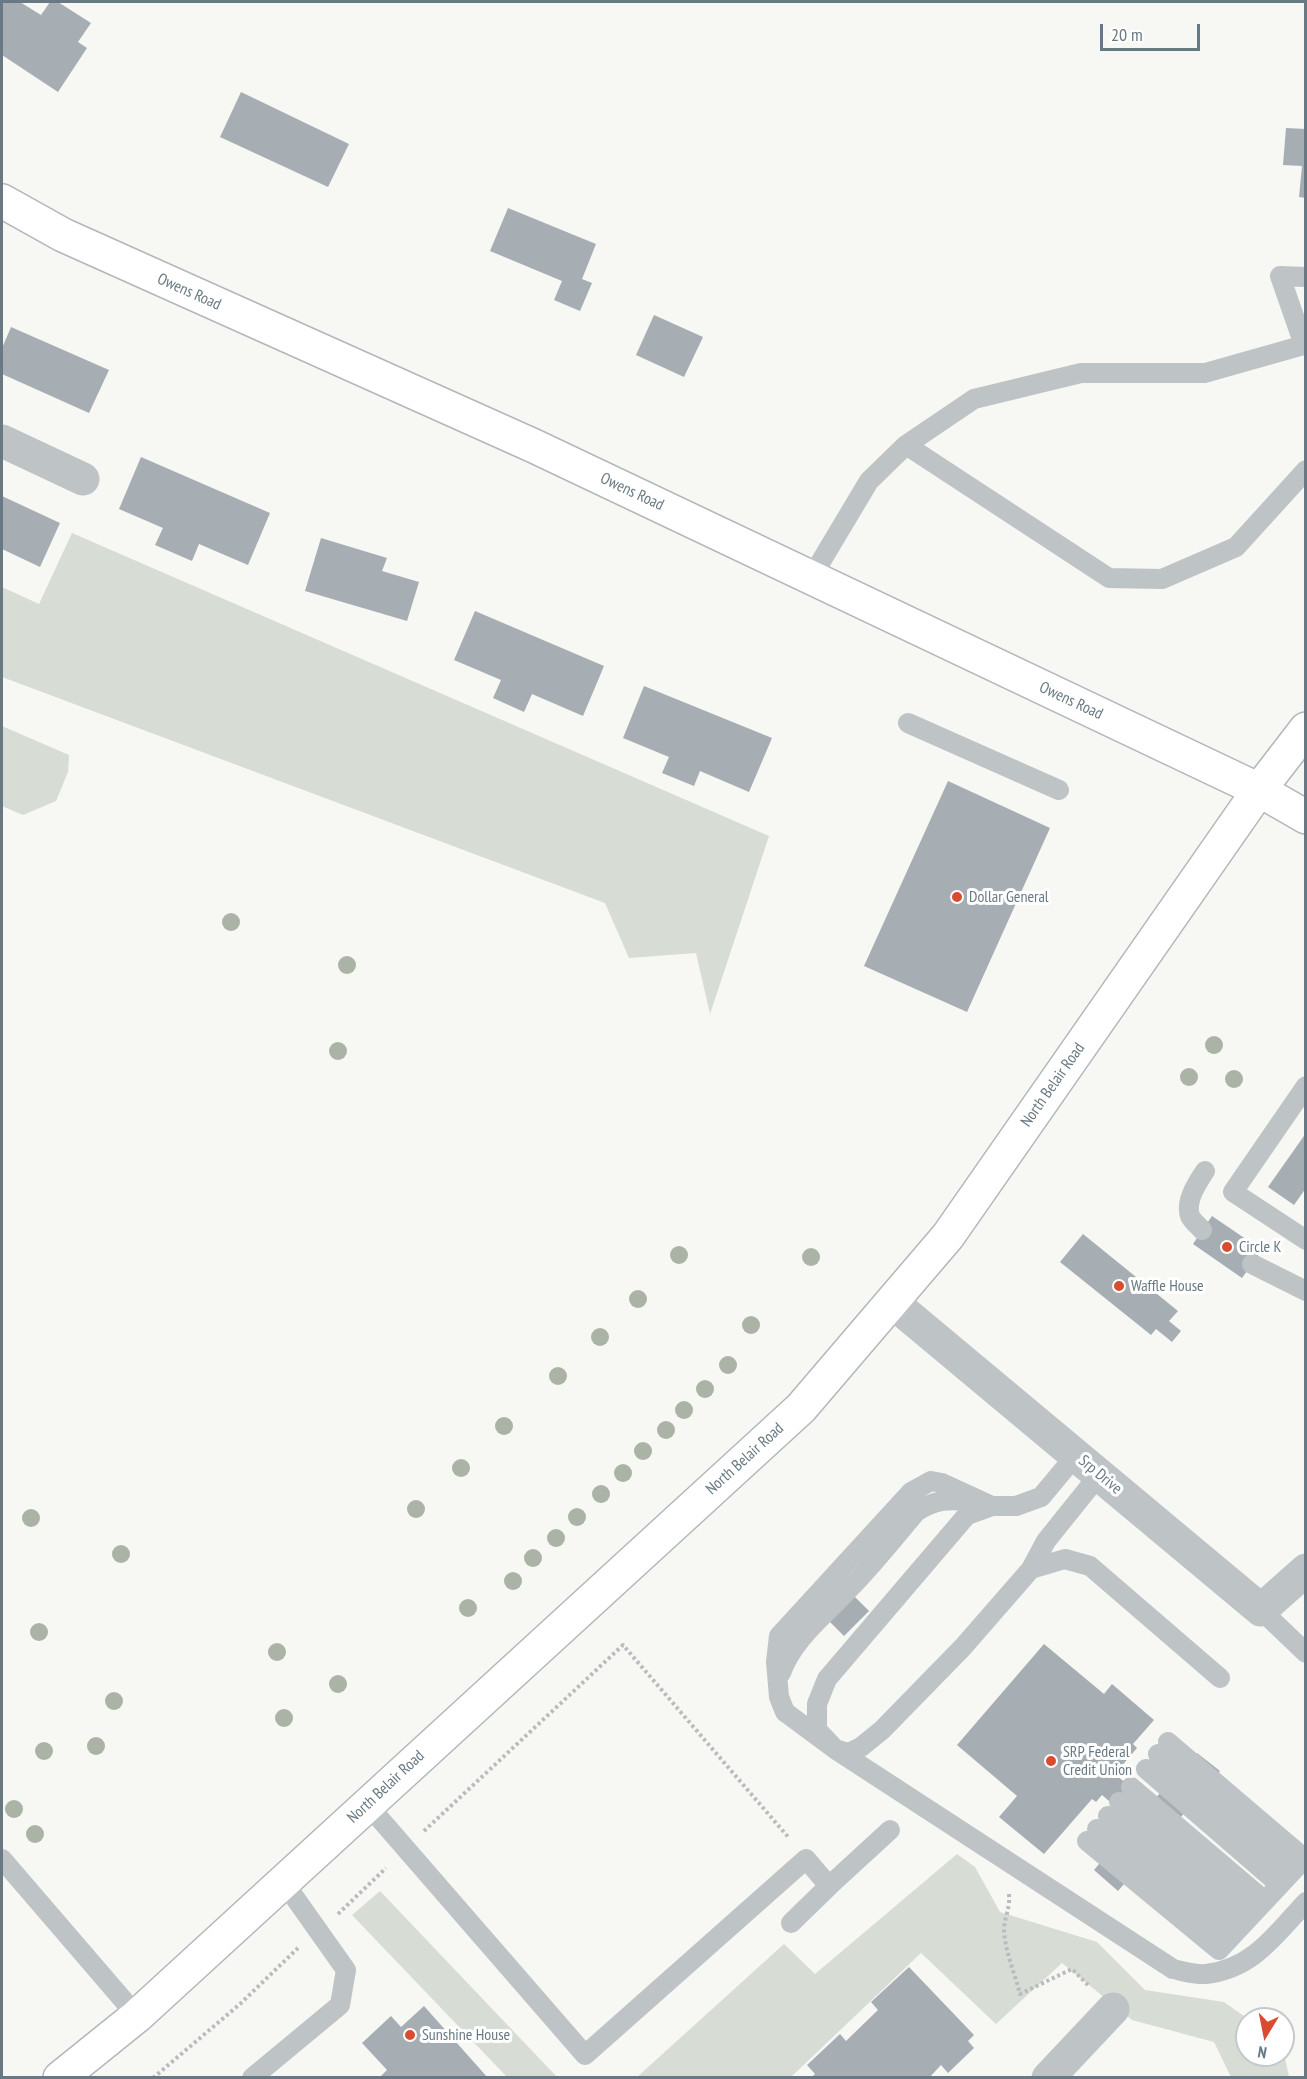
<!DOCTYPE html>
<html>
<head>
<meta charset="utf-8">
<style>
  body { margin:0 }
  #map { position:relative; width:1307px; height:2079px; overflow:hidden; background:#f7f7f4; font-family:"PT Sans Narrow",sans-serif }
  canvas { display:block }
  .frame { position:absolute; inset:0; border:3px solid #687983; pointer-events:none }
  .north { position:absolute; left:1235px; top:2007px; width:60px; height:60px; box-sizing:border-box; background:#fff; border:2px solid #c3c9cd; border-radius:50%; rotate:190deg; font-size:16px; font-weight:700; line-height:24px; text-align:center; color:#687983 }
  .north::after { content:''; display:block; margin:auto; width:21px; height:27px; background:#d94c32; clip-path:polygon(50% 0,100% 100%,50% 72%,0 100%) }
  .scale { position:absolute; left:1100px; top:24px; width:100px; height:27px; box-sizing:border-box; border:3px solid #687983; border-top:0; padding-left:8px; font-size:18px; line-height:21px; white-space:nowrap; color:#687983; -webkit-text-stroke:4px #fff; paint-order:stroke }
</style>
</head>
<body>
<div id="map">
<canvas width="1307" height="2079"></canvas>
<div class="frame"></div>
<div class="north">N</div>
<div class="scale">20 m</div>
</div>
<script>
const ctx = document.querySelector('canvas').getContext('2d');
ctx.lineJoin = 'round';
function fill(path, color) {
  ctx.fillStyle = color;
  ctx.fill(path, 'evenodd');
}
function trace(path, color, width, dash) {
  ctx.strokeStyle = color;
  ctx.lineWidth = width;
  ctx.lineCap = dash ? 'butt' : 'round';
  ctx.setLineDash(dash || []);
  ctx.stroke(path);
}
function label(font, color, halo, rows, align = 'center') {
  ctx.font = font + ' "PT Sans Narrow",sans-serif';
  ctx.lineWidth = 6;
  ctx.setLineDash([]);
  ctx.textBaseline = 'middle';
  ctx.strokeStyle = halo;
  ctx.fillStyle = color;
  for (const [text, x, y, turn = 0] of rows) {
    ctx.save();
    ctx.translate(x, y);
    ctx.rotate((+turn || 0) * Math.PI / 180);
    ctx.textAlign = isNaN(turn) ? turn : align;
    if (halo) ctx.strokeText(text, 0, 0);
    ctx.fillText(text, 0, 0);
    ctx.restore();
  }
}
fill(new Path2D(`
  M72,533L769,836L710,1014L696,953L629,958L605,903L2,677V587L39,604Z
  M2,726L69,755L68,772L56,801L23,815L2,806Z
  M957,1854L975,1867L1000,1912L1097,1942L1145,1990L1224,2002L1248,2019L1247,2055H1283V2048L1289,2077H1231L1214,2042L1132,2020L1062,1963L996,2024L921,1953L791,2077L636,2078L784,1944L815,1974Z
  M380,1891L557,2077H507L352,1915Z`), '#d7dcd4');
fill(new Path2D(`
  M2,2H20L41,15L50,2H58L91,23L78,42L87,48L58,92L2,55Z
  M241,92L349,144L328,187L220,137Z
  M1286,128L1306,129V198L1299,197L1302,166L1283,165Z
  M508,208L596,244L582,279L592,283L580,311L554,300L562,281L490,251Z
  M654,315L703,337L684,377L636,355Z
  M11,327L109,370L89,413L2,374V348Z
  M141,457L270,513L248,565L199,544L192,561L155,545L163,528L119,509Z
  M2,496L60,523L40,567L2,549Z
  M321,538L387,558L382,571L419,582L407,621L305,591Z
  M475,611L604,666L583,716L532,694L524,712L493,698L501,680L454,660Z
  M644,686L772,738L749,792L700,771L694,786L662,773L669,757L623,738Z
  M948,781L1050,828L967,1012L864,966Z
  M1306,1133V1188L1294,1205L1268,1187Z
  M1212,1216L1262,1250L1242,1278L1193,1244Z
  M1083,1234L1178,1311L1169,1321L1181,1331L1172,1342L1156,1329L1151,1335L1060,1262Z
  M846,1588L869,1611L844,1636L821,1613Z
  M1044,1644L1104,1694L1112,1684L1154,1720L1133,1744L1137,1748L1120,1768L1123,1770L1117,1776L1151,1803L1197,1753L1220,1771L1118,1891L1094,1870L1134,1822L1102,1795L1096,1802L1092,1799L1044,1854L999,1817L1017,1796L957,1745Z
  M909,1967L974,2035L968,2041L974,2048L948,2073L941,2065L929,2078H811L815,2074L807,2065L840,2034L846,2041L878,2010L871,2002Z
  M424,2006L488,2078H379L387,2070L362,2043L391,2016L401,2027Z`), '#a6aeb3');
const secondary = new Path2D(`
  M2,201L63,235L534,446L1259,790L1306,817
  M60,2078L137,2016L801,1408L948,1236L1259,790L1306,729`);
trace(secondary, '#b1b7bb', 36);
trace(new Path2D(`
  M424,1831L623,1645L789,1838
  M1009,1894C1010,1910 1005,1915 1004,1928C1004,1949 1015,1974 1020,1994L1072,1969L1089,1986
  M338,1914L386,1868
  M153,2078L240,2004L298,1948`), '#b9bcbe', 4, [3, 3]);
trace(new Path2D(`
  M906,445L1109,578L1162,579L1236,547L1306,470
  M811,578L869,481L906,445L974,399L1081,373H1205L1304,345L1280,276L1306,277
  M908,723L1059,790
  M1306,1086L1233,1192L1306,1240
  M1202,1230C1199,1226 1192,1221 1190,1216C1185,1201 1197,1183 1205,1171
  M1252,1264L1306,1291
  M1076,1455L1041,1497L1016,1506H992L967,1515L827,1679L817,1704V1730L835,1749L1173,1969C1183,1971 1196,1975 1206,1974C1253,1969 1276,1934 1306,1902
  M992,1506L942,1483L931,1481L911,1492L779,1636L776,1662L779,1697L785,1712L835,1749L849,1753L861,1747L882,1730L963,1647L1031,1569L1046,1541L1099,1475
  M1031,1569L1065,1559L1090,1566L1220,1678
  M1261,1610L1306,1653
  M781,1673C793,1639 824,1616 848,1590C872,1566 894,1538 916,1512C934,1500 950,1498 972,1502
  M1168,1742L1304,1858
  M1158,1754L1292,1872
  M1146,1769L1280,1885
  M1131,1787L1265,1901
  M1119,1802L1253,1913
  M367,1804L585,2055L806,1859L829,1886L890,1830
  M1108,1816L1241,1926
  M1097,1829L1228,1939
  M1087,1841L1219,1950L1306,1857
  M2,1859L137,2016
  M791,1923L829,1886
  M252,2078L340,2005L346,1970L283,1881`), '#bec3c6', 20);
trace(new Path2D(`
  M2,441L83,479
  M892,1302L1261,1610L1306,1570
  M1048,2078L1113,2009`), '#bec3c6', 33);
trace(secondary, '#fff', 33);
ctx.fillStyle = '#abb3a6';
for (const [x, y] of [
  [231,922],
  [347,965],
  [1214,1045],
  [338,1051],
  [1189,1077],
  [1234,1079],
  [679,1255],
  [811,1257],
  [638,1299],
  [751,1325],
  [600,1337],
  [728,1365],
  [558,1376],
  [705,1389],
  [684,1410],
  [504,1426],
  [666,1430],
  [643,1451],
  [461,1468],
  [623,1473],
  [601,1494],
  [416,1509],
  [577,1517],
  [31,1518],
  [556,1538],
  [121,1554],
  [533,1558],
  [513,1581],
  [468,1608],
  [39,1632],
  [277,1652],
  [338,1684],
  [114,1701],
  [284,1718],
  [96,1746],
  [44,1751],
  [14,1809],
  [35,1834]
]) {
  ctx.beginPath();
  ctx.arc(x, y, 9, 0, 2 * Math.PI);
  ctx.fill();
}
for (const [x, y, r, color] of [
  [957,897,6,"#d94c32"],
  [1227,1247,6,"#d94c32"],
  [1119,1286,6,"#d94c32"],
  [1051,1761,6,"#d94c32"],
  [410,2035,6,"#d94c32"]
]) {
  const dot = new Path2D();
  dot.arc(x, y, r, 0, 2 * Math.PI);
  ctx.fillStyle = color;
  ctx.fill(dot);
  trace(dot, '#fff', 2);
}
label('16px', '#687983', '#fff', [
  ["Owens Road",189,292,24],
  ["Owens Road",632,492,25],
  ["Owens Road",1071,701,25],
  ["North Belair Road",1053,1085,-55],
  ["North Belair Road",745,1459,-42],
  ["Srp Drive",1100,1475,40],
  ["North Belair Road",386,1787,-43]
]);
label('16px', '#687983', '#fff', [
  ["Dollar General",969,897],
  ["Circle K",1239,1247],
  ["Waffle House",1131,1286],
  ["SRP Federal",1063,1752],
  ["Credit Union",1063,1770],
  ["Sunshine House",422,2035]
], 'left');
</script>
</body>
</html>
